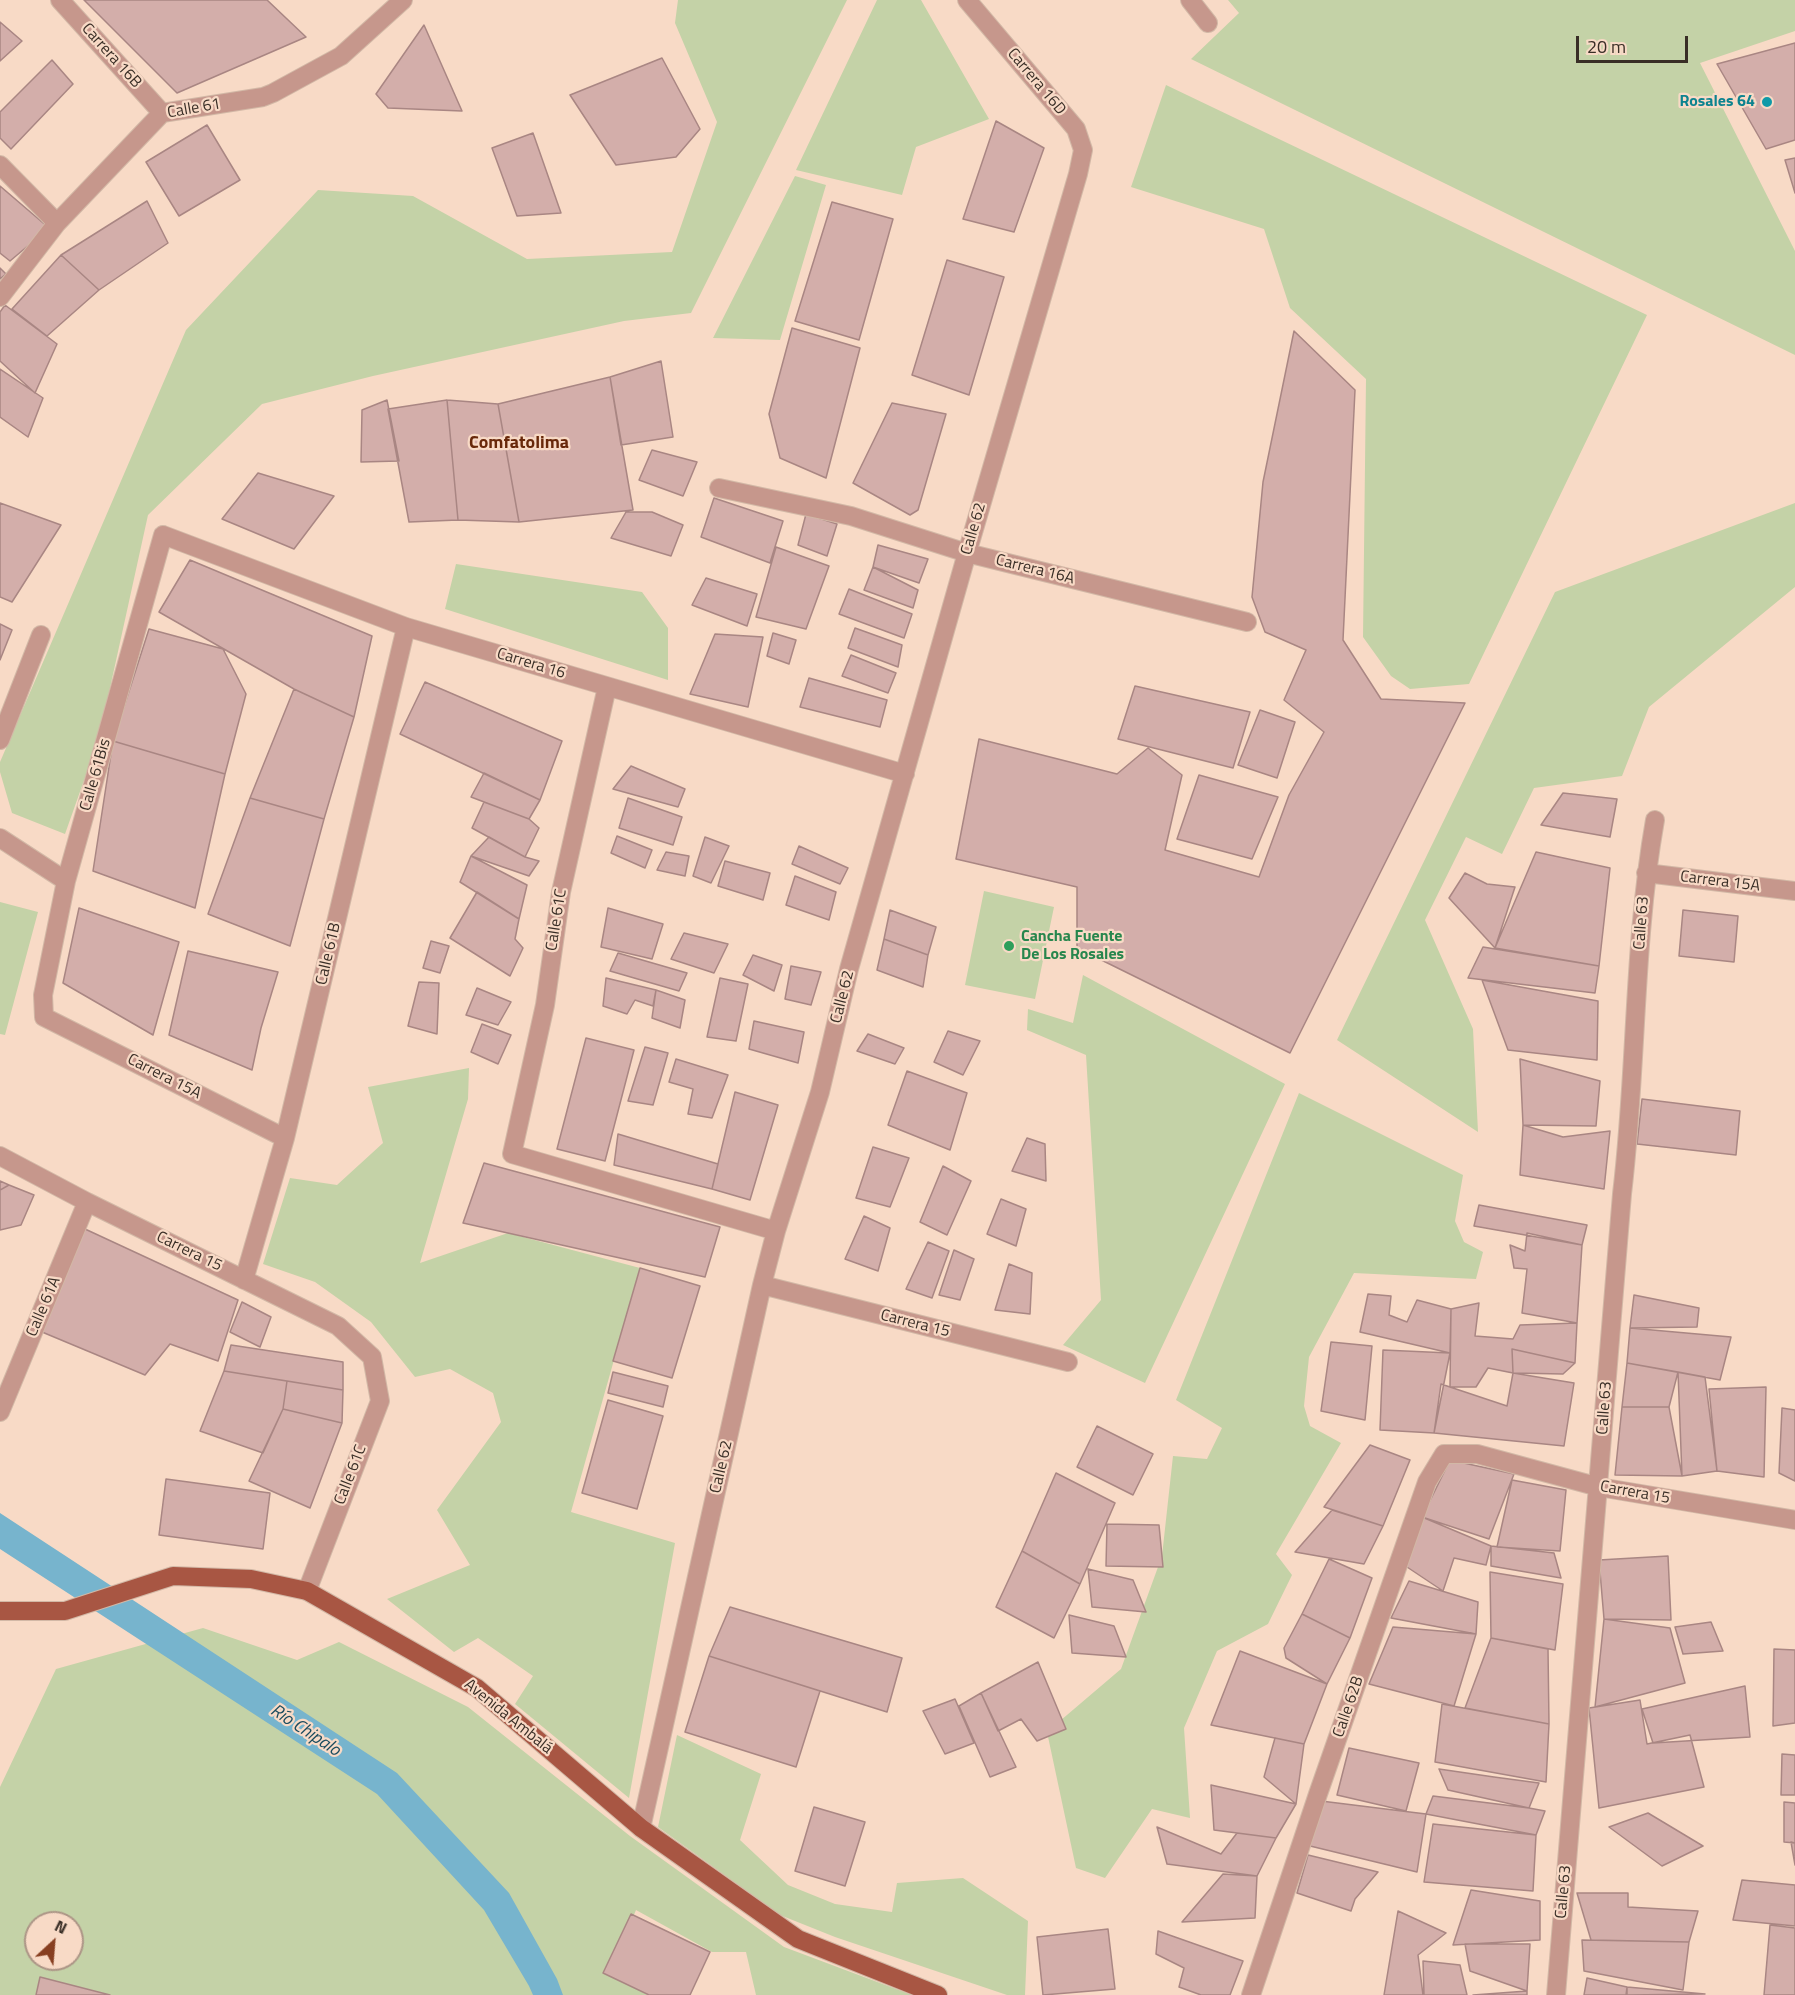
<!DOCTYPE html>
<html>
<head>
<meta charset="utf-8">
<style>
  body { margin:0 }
  #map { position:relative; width:1795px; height:1995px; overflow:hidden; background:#f8dac6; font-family:"Titillium Web",sans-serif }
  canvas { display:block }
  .north { position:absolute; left:24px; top:1911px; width:60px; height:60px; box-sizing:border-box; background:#f8dac6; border:2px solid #ac9586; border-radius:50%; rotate:26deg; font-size:16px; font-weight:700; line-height:24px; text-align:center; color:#392e26 }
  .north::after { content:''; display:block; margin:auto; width:21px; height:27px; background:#873f21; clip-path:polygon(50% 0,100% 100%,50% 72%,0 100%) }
  .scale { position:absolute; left:1576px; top:36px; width:112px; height:27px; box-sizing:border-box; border:3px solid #392e26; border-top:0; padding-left:8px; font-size:18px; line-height:21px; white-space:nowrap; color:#392e26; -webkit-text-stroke:4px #f8dac6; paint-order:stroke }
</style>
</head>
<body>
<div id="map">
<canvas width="1795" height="1995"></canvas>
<div class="north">N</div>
<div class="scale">20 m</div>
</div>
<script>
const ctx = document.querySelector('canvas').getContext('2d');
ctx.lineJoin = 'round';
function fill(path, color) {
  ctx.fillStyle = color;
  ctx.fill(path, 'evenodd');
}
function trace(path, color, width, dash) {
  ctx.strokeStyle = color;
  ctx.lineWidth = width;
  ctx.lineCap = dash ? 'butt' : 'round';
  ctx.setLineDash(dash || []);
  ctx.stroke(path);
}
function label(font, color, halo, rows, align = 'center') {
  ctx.font = font + ' "Titillium Web",sans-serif';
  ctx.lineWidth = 4.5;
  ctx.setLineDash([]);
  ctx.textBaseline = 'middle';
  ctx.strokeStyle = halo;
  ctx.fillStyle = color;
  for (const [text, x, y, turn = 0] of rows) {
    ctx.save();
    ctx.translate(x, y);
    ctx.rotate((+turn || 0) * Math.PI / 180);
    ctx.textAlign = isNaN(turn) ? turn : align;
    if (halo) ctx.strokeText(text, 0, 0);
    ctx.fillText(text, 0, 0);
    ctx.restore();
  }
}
fill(new Path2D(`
  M678,0H847L691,313L624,321L373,376L262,404L148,515L99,738L65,834L12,813L0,772V762L186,330L318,190L413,196L527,259L672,252L717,122L675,23Z
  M877,0H921L989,119L916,147L902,195L796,170Z
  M1228,0H1795V31L1700,63L1795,251V355L1191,59L1239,13Z
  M1166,85L1647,315L1469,684L1410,689L1391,676L1363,637L1366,379L1290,308L1264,229L1131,187Z
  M795,176L826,185L780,340L713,338Z
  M1795,503V587L1649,707L1622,776L1534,788L1502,854L1466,837L1425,920L1473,1029L1478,1132L1337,1040L1555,592Z
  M456,564L642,592L668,628V680L445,609Z
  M984,891L1054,907L1035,999L965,985Z
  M0,902L38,912L5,1035L0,1034Z
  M1083,975L1285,1084L1145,1383L1063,1345L1101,1300L1086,1055L1027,1030L1028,1009L1073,1023Z
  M469,1068L468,1099L420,1263L508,1233L640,1268L571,1512L675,1543L629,1798L515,1704L533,1676L478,1638L454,1652L387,1599L470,1565L437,1510L501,1422L493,1393L450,1369L415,1377L371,1322L315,1282L263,1264L290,1178L337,1185L383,1143L368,1087Z
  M1299,1093L1463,1175L1455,1221L1464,1242L1483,1252L1476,1279L1354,1273L1309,1357L1304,1406L1310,1426L1341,1443L1276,1554L1292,1575L1268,1624L1217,1651L1184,1728L1190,1818L1152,1809L1105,1878L1076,1868L1047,1732L1121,1669L1162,1556L1173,1456L1207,1459L1222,1428L1176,1400Z
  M203,1628L297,1660L339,1642L468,1707L630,1836L784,1947L912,1995H756L746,1952H712L636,1910L609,1974L654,1995H0V1787L56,1669ZM36,1923H72V1959H36Z
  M677,1735L761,1774L740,1840L788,1885L835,1904L892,1912L897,1883L963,1878L1028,1921L1025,1995H1007L835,1937L780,1915L658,1827Z`), '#c4d2a7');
fill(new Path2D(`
  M0,1513L397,1773L509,1893L557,1979L563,1995H533L529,1986L484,1910L377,1794L0,1549Z`), '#77b4cd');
const building = new Path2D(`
  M84,0H267L306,37L177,93Z
  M0,22L22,41L0,61Z
  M424,25L462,111L388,108L376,94Z
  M1795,43V140L1766,149L1717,64Z
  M662,58L700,129L676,157L616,165L570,95Z
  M52,60L73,84L11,149L0,138V112Z
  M996,121L1044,148L1014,232L963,219Z
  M207,125L240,180L179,216L146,162Z
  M533,133L561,213L517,216L492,148Z
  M1795,158V193L1785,160Z
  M0,186L49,228L10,261L0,253Z
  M147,201L168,243L99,290L61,255Z
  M832,202L893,219L859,340L795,321Z
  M61,255L99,290L47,336L12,309Z
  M947,260L1004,277L969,395L912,375Z
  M0,268L6,274L0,279Z
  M5,305L57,344L35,393L0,361V312Z
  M792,328L860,348L826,478L780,458L769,414Z
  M1294,331L1355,390L1343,640L1381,699L1465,703L1290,1053L1077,948V887L956,859L979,739L1117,774L1148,748L1182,775L1165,850L1259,877L1289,795L1324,732L1284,700L1306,650L1265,632L1252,597L1263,482Z
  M661,361L673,437L621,445L610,377Z
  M0,369L43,398L28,437L0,417Z
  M610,377L633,510L519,522L498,404Z
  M387,400L399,461L361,462L362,410Z
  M447,400L458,520L409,522L388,409Z
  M447,400L498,404L519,522L458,520Z
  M892,403L946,414L918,510L910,515L853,483Z
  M652,450L697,462L683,496L639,480Z
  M258,473L334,496L294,549L222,519Z
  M714,498L783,521L770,563L701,537Z
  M0,503L61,525L12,602L0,597Z
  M626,512H652L683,525L671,556L611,538Z
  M806,514L837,524L827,556L798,545Z
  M878,545L928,559L919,583L873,567Z
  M776,547L829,566L806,629L756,617Z
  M190,560L372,636L354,717L294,689L159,612Z
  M873,567L918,590L913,608L864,590Z
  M706,578L757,594L747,626L692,605Z
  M849,589L912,614L904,638L839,614Z
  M0,624L12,630L0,660Z
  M855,628L902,645L898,667L848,648Z
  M149,629L223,649L246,694L225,774L113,741Z
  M773,633L796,640L789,664L767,656Z
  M715,634L763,637L748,707L690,694Z
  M851,655L896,673L888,693L842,676Z
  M809,678L887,700L880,727L800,707Z
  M425,682L562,741L540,800L400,734Z
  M1135,686L1250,712L1233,768L1118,739Z
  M294,689L354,717L324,819L250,798Z
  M1260,710L1295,722L1277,778L1238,765Z
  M113,741L225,774L195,908L93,871Z
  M631,766L685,789L678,807L613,789Z
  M484,773L540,800L529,819L471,797Z
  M1199,775L1278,797L1252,859L1177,839Z
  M1563,793L1617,799L1610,837L1541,825Z
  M250,798L324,819L290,946L208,914Z
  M628,798L682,817L673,845L619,828Z
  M484,802L529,819L539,828L525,857L472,828Z
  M617,836L652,850L645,868L611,853Z
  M489,837L525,857L539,861L529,876L471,856Z
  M705,837L729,846L711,883L693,876Z
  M799,846L848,868L840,884L792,864Z
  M666,852L689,856L685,876L657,870Z
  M1536,852L1610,868L1599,966L1495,948Z
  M471,856L527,885L519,919L460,882Z
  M725,861L770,873L763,900L718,886Z
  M1465,873L1487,884L1515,887L1495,948L1449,898Z
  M795,876L836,892L829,920L786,905Z
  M477,892L519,919L515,939L523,948L510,976L450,938Z
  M79,908L179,942L153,1035L63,983Z
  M608,908L663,924L652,959L601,947Z
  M890,910L936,927L928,955L884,939Z
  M1683,910L1738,916L1734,962L1679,956Z
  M684,933L728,944L714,973L671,959Z
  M884,939L928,955L923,987L877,970Z
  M431,941L449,946L440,973L423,968Z
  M1483,947L1599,966L1595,993L1468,978Z
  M188,951L278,972L261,1028L252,1070L169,1035Z
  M618,953L687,973L679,991L610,971Z
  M753,955L782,965L774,991L743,975Z
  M791,966L821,972L811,1005L785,999Z
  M606,978L656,990L653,1006L635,1000L627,1014L603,1006Z
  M720,978L748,984L736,1041L707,1037Z
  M1482,980L1598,1001L1597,1060L1508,1050Z
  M419,982L439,983L437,1034L408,1026Z
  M477,988L511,1002L498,1025L466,1015Z
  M656,990L685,1000L680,1028L652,1018Z
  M754,1021L804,1032L798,1063L749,1049Z
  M482,1024L511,1035L498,1064L471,1052Z
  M948,1031L980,1041L963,1075L934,1062Z
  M868,1034L904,1048L895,1064L857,1051Z
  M586,1038L634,1050L605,1161L557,1149Z
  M645,1047L668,1053L653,1105L628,1101Z
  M676,1059L728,1075L712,1118L688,1114L693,1089L669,1082Z
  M1520,1059L1600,1081L1596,1126L1523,1125Z
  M907,1071L967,1093L950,1150L888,1125Z
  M735,1092L778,1105L750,1200L712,1189Z
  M1642,1099L1740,1111L1736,1155L1637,1144Z
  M1523,1125L1563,1137L1610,1131L1604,1189L1520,1175Z
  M618,1134L718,1164L712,1189L614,1165Z
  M1027,1138L1045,1144L1046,1181L1012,1171Z
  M873,1147L909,1158L890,1207L856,1198Z
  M484,1163L720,1227L705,1277L463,1223Z
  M943,1166L971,1181L947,1235L920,1222Z
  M0,1181L9,1185L0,1190Z
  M9,1185L34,1195L21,1225L0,1230V1190Z
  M1001,1199L1026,1209L1016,1246L987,1234Z
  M1479,1205L1587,1225L1582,1245L1474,1226Z
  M864,1216L890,1228L878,1271L845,1259Z
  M85,1229L238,1300L218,1361L170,1344L145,1375L42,1332Z
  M1527,1233L1582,1245L1577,1323L1522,1313L1527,1269L1514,1268L1510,1245L1525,1251Z
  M928,1242L949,1251L932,1298L906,1289Z
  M954,1250L974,1259L960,1300L939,1295Z
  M1009,1264L1032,1273L1030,1314L995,1310Z
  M640,1268L700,1286L672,1378L613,1361Z
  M1368,1294L1391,1296L1389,1315L1407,1322L1417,1300L1451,1309L1450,1353L1360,1332Z
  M1634,1295L1699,1308L1697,1327L1630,1328Z
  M242,1302L271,1317L260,1347L230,1332Z
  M1479,1303L1475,1336L1513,1339L1520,1325L1577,1323L1575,1363L1512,1349L1513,1373L1488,1368L1476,1387H1450L1451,1309Z
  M1630,1328L1731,1337L1720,1380L1627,1363Z
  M1331,1342L1372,1346L1365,1420L1321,1411Z
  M231,1345L343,1362V1390L224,1371Z
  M1512,1349L1575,1363L1563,1374L1513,1373Z
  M1383,1350L1450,1353L1434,1433L1380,1430Z
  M1627,1363L1678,1372L1669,1407H1622Z
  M224,1371L287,1381L283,1409L263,1453L200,1431Z
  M613,1372L668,1386L663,1407L608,1393Z
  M1678,1372L1705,1377L1717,1471L1682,1476Z
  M1513,1373L1574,1383L1564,1446L1434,1433L1441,1384L1507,1406Z
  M287,1381L343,1390L342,1423L283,1409Z
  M1766,1387L1764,1477L1717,1471L1709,1389Z
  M608,1400L663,1416L637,1509L582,1493Z
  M1622,1407H1669L1682,1476L1615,1475Z
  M1782,1408L1795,1410V1481L1779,1473Z
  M283,1409L342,1423L310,1508L249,1481Z
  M1097,1426L1153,1454L1133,1495L1077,1467Z
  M1370,1445L1410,1460L1383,1526L1324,1507Z
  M1450,1460L1514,1474L1489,1539L1422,1517Z
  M1056,1473L1115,1503L1080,1584L1022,1551Z
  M166,1479L270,1493L263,1549L159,1535Z
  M1512,1480L1566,1490L1560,1551L1497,1547Z
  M1332,1510L1383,1526L1364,1564L1295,1552Z
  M1422,1517L1491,1546L1486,1565L1454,1558L1443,1591L1404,1565Z
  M1107,1524L1159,1525L1163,1567L1106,1566Z
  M1491,1546L1554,1553L1561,1578L1491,1566Z
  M1022,1551L1080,1584L1054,1638L996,1607Z
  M1668,1556L1671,1620L1604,1619L1599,1560Z
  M1329,1559L1372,1578L1350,1638L1302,1614Z
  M1088,1569L1133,1580L1146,1612L1092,1607Z
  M1490,1572L1563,1584L1555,1650L1491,1638Z
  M1409,1581L1478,1602L1476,1634L1391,1618Z
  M730,1607L902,1658L887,1712L709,1656Z
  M1302,1614L1350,1638L1327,1684L1286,1658L1284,1648Z
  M1069,1615L1114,1626L1126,1657L1072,1653Z
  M1604,1619L1670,1628L1685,1683L1595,1707Z
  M1711,1622L1723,1651L1683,1654L1675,1627Z
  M1393,1627L1476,1634L1454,1706L1369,1684Z
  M1491,1638L1548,1649L1549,1724L1465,1708Z
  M1774,1649L1795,1650V1723L1773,1726Z
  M1240,1651L1327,1684L1304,1744L1211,1725Z
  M709,1656L820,1691L796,1767L685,1732Z
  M1038,1662L1066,1729L1037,1741L1021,1719L998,1731L981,1693Z
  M1745,1686L1750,1737L1653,1743L1642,1709Z
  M981,1693L1016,1767L990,1777L959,1706Z
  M955,1699L974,1743L945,1754L923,1711Z
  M1640,1700L1647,1744L1690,1735L1704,1787L1599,1808L1589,1708Z
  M1442,1704L1549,1724L1546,1782L1435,1762Z
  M1275,1738L1304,1744L1296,1804L1264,1777Z
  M1349,1748L1419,1763L1406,1811L1337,1795Z
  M1782,1754L1795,1755V1795H1781Z
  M1439,1769L1494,1777L1539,1783L1529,1808L1448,1790Z
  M1211,1785L1296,1804L1276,1838L1214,1830Z
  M1433,1796L1529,1808L1545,1811L1536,1835L1426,1814Z
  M1321,1801L1426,1814L1417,1872L1306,1845Z
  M1784,1802L1795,1803V1843L1784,1842Z
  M814,1807L865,1822L845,1886L795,1871Z
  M1648,1813L1703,1846L1662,1866L1609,1827Z
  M1433,1824L1536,1835L1533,1891L1424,1882Z
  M1157,1827L1221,1854L1237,1833L1276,1838L1257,1876L1167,1864Z
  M1791,1842L1795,1843V1865Z
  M1308,1855L1378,1872L1355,1899L1351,1911L1297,1893Z
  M1223,1874L1257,1876L1255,1918L1182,1922Z
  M1742,1880L1795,1885V1926L1733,1920Z
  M1471,1890L1540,1901V1940L1453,1945Z
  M1577,1893H1628V1907L1698,1911L1689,1942L1591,1940Z
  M1398,1911L1446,1933L1418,1955L1423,1995H1384Z
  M631,1914L710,1952L690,1995H649L603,1973Z
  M1770,1925L1795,1928V1995H1764Z
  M1108,1929L1115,1989L1043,1995L1037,1937Z
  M1158,1931L1243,1961L1230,1995H1201L1179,1987L1184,1968L1156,1954Z
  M1582,1940L1689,1942L1683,1990L1584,1971Z
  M1465,1944H1530L1527,1991L1470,1971Z
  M1423,1961L1460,1965L1467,1995H1424Z
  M40,1977L110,1995H36Z
  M1587,1978L1627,1987L1626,1995H1584Z
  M1627,1987L1705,1994L1627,1995Z
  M1527,1991V1995H1473Z`);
fill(building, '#d3aeaa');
trace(building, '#a98683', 1.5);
const street = new Path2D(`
  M60,0L162,113
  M1190,0L1208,23
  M0,165L57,223
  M0,297L57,223L162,113L263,97L273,93L341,56L403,0
  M719,488L851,516L967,553L1247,622
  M607,687L561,892L545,1005L512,1154L776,1231
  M0,740L41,635
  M0,838L66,881
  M1646,873L1795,891
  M285,1138L44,1017L43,995L66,881L163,535L406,627L905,774
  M0,1156L87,1202L338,1326L372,1357L380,1401L307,1591
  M244,1280L285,1138L406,627
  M762,1285L1068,1362
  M0,1412L87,1202
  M641,1828L762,1285L776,1231L820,1092L849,969L967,553L1078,174L1083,150L1076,129L967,0
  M1251,1995L1318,1794L1427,1482L1444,1454H1477L1599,1487L1795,1520
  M1556,1995L1622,1194C1637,1070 1633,944 1655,820`);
const primary = new Path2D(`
  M0,1611H65L173,1576L251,1579L307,1591L477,1688L641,1828L798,1939L938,1995`);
trace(street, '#d2b8a6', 20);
trace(primary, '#d2b8a6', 20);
trace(street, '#c6978c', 18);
trace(primary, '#a85643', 18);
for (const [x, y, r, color] of [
  [1767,102,6,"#0f9aa8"],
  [1009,946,6,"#2e9e5b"]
]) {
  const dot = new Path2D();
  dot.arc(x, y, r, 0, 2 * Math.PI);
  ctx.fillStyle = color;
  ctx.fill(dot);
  trace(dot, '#f8dac6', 2);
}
label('16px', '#392e26', '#f8dac6', [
  ["Carrera 16B",111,56,48],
  ["Carrera 16D",1036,82,50],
  ["Calle 61",194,109,-10],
  ["Calle 62",974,529,-74],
  ["Carrera 16A",1035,570,14],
  ["Carrera 16",531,664,17],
  ["Calle 61Bis",96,775,-74],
  ["Carrera 15A",1720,882,7],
  ["Calle 61C",557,920,-81],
  ["Calle 63",1642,923,-86],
  ["Calle 61B",329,954,-77],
  ["Calle 62",843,997,-76],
  ["Carrera 15A",164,1077,27],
  ["Carrera 15",189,1252,26],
  ["Calle 61A",44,1307,-67],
  ["Carrera 15",915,1324,14],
  ["Calle 63",1605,1408,-86],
  ["Calle 62",722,1467,-77],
  ["Calle 61C",351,1475,-69],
  ["Carrera 15",1635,1493,10],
  ["Calle 62B",1349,1707,-71],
  ["Avenida Ambalá",508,1717,39],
  ["Calle 63",1564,1892,-85]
]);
label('bold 16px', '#0d838f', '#f8dac6', [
  ["Rosales 64",1755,102]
], 'right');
label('bold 16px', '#27864d', '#f8dac6', [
  ["Cancha Fuente",1021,937],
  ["De Los Rosales",1021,955]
], 'left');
label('bold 18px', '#68280a', '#f8dac6', [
  ["Comfatolima",519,444]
]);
label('italic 18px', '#194b5e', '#f8dac6', [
  ["Río Chipalo",305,1731,33]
]);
</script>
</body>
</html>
